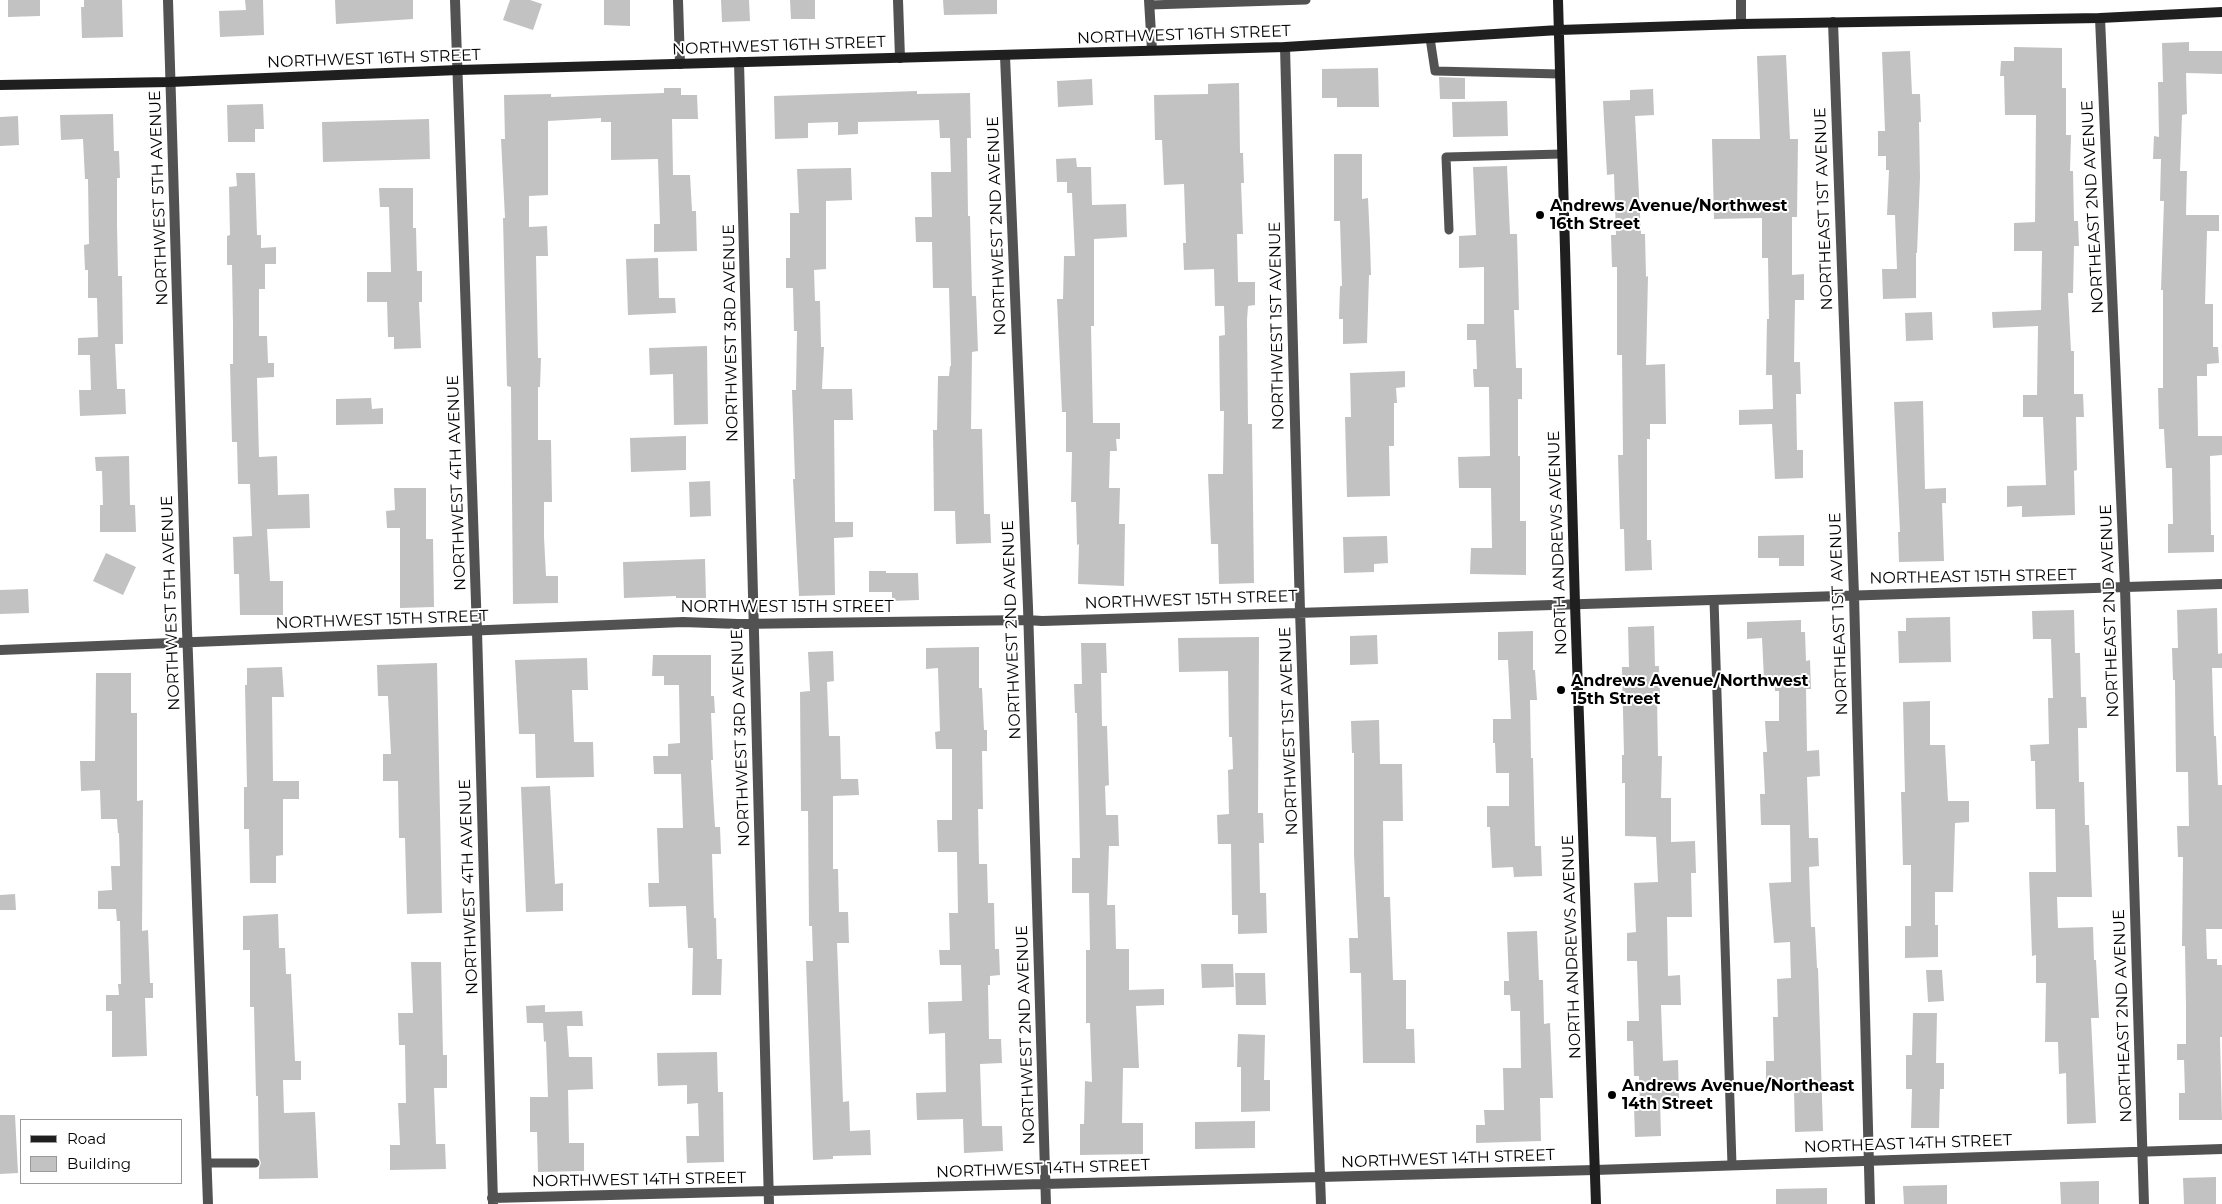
<!DOCTYPE html>
<html>
<head>
<meta charset="utf-8">
<style>
  body { margin:0 }
  #map { position:relative; width:2222px; height:1204px; overflow:hidden; background:#fff; font-family:Montserrat,sans-serif }
  canvas { display:block }
  .legend { position:absolute; left:20px; top:1119px; width:162px; height:65px; box-sizing:border-box; background:#fff; border:1px solid #999; margin:0; padding:6px 9px; list-style:none; font-size:15px; color:#000 }
  .legend li { display:flex; align-items:center; gap:10px; height:25px }
  .legend b { width:25px; border:1px solid #999 }
</style>
</head>
<body>
<div id="map">
<canvas width="2222" height="1204"></canvas>
<ul class="legend">
<li><b style="height:6px;background:#1f1f1f"></b>Road</li>
<li><b style="height:14px;background:#c2c2c2"></b>Building</li>
</ul>
</div>
<script>
const ctx = document.querySelector('canvas').getContext('2d');
ctx.lineJoin = 'round';
function fill(path, color) {
  ctx.fillStyle = color;
  ctx.fill(path, 'evenodd');
}
function trace(path, color, width, dash) {
  ctx.strokeStyle = color;
  ctx.lineWidth = width;
  ctx.lineCap = dash ? 'butt' : 'round';
  ctx.setLineDash(dash || []);
  ctx.stroke(path);
}
function label(font, color, halo, rows, align = 'center') {
  ctx.font = font + ' Montserrat,sans-serif';
  ctx.lineWidth = 4;
  ctx.setLineDash([]);
  ctx.textBaseline = 'middle';
  ctx.strokeStyle = halo;
  ctx.fillStyle = color;
  for (const [text, x, y, turn = 0] of rows) {
    ctx.save();
    ctx.translate(x, y);
    ctx.rotate((+turn || 0) * Math.PI / 180);
    ctx.textAlign = isNaN(turn) ? turn : align;
    if (halo) ctx.strokeText(text, 0, 0);
    ctx.fillText(text, 0, 0);
    ctx.restore();
  }
}
fill(new Path2D(`
  M8,0H40V16L8,17Z
  M84,0H122L123,37L82,38L81,7H84Z
  M245,0H263L264,35L220,37L219,11L246,10Z
  M335,0H413V19L336,24Z
  M510,0H530L542,4L533,30L503,20Z
  M604,0H630V26L604,25Z
  M721,0H749L750,21L722,22Z
  M790,0H815V19H791Z
  M943,0H997V14L944,15Z
  M2189,42V51H2222V74L2186,73L2187,114L2182,115L2180,171H2187L2186,215H2219V231H2207L2205,304H2213V347H2218L2219,363L2207,364V376H2197L2198,436H2222V455L2210,456L2211,535H2214V552L2168,553V524H2173L2172,468H2166L2164,429H2159L2158,388H2163V290H2161L2164,201H2160L2161,159H2153L2154,136L2159,137L2158,82H2163L2162,43Z
  M2014,47L2062,48V88H2066V135H2071L2070,171H2073L2074,221H2078L2079,246H2074L2073,293H2068L2071,351H2074V394H2083L2084,417H2076L2077,470L2074,471L2075,515L2022,517V506L2007,507V486L2046,485L2043,417H2023V395H2037L2038,326L1993,328L1992,312L2041,310L2042,251H2014V223L2035,222L2036,115H2005L2004,76H2000L2001,61H2014Z
  M1910,51L1912,94H1920L1921,122H1919L1920,178L1917,253H1916V298L1883,299L1882,269H1897L1895,215H1887L1889,170H1886V156H1878V131H1885L1882,52Z
  M1786,55L1790,139H1798L1797,217H1792V275L1804,274V300H1795L1794,362H1800L1801,394H1796L1797,450H1803V478L1775,479L1772,424L1739,425V410L1773,409L1772,375H1766L1767,319H1769L1768,258H1762V218L1714,219L1712,139H1760L1757,56Z
  M1378,68L1379,107H1337V98H1322V69Z
  M1439,77L1465,78V99H1440Z
  M1092,79L1093,105L1058,107L1057,81Z
  M1239,83L1240,153H1243L1244,183H1241L1243,234H1237L1238,282H1255V305L1248,306L1247,320L1248,424H1252L1254,583L1219,584L1218,544H1211L1208,474H1223L1224,411H1220L1219,336L1225,335L1224,306H1215L1214,269L1184,270L1183,243H1186L1184,184L1164,185L1162,140H1155L1154,95L1208,94V84Z
  M664,88H681V95H697L698,119H672L673,175H690L692,211H696L697,251L654,252V224H660L658,159L611,160V122H601V118L548,121V195L529,196V227L547,226L548,256H536L538,358H541L540,387H538V440H551L552,502H544V537L546,576H558V603L513,604L511,387L507,386L503,218H505L501,139H505L504,95L551,94V97L664,93Z
  M1653,89L1654,115L1635,116L1641,234H1645L1646,277L1648,276L1646,365L1665,364L1666,424H1650V439H1647V540H1651L1652,570L1625,571L1624,529H1620L1618,455H1623L1622,355H1617V267H1612L1611,235H1616L1614,174L1607,175L1603,101L1630,100V90Z
  M917,91V94L970,93L971,138H967L968,216H970L972,296H976L978,351L972,352L971,429H982L984,514H990L991,543L956,544L955,511H934L933,430H937L938,376H949L950,366H951L949,288H933L932,242H916L915,217H932L931,172H951L950,138H940L939,120L858,122V134L838,135V122L808,123V138L775,139L774,96Z
  M1507,101L1508,136L1453,137L1452,102Z
  M263,104L264,129H255V142H228L227,105Z
  M113,114L114,151H119L120,178H117V224L118,276H122L123,344H115L117,389H125L126,414L80,416L79,390H91L90,355H78V338L98,337L97,298H88V270H85L84,245L89,244L88,179H85L83,139L61,140L60,115Z
  M18,116L19,145L0,146V117Z
  M429,119L430,159L323,162L322,122Z
  M1334,154H1362V199L1368,198L1370,242L1371,275H1369L1367,343L1343,344V319H1339L1340,286H1342L1340,221H1334Z
  M1076,158L1077,167H1091L1092,205L1126,204L1127,237L1094,239V326H1091L1093,423H1120V439H1116L1117,451H1110L1109,488H1120L1119,524H1125L1124,586L1078,584L1079,544L1077,545L1076,502H1071L1072,452H1066V412H1062L1057,299H1063L1064,256H1075L1072,193H1067V182H1057L1056,159Z
  M1507,166L1510,234H1517L1519,310H1514L1516,368H1522V399H1518V456H1520V521H1526V575L1470,574L1471,548H1492L1491,488H1459L1458,457L1490,456L1489,387H1474L1473,369H1477L1476,340H1467V324H1484V267L1459,268V236L1476,235L1473,167Z
  M851,168L852,200L826,201V269L814,270L815,301H820L821,347H824L822,389H852L853,420H834L835,522H853V537L834,538L835,595L799,596L793,479H795L792,390H796L797,331H794L793,288H786V258H790V213H799L797,169Z
  M236,173H255L257,235H261V248L276,247V264H265V289H259V336H267L268,363H274V377L257,378L259,457L277,456L278,495L309,494L310,528L267,529L270,581H283V615H240L239,574H234L233,537L252,536L250,484H238L237,442H232L230,364H233V324L232,265H227V236L230,235L229,187L237,186Z
  M379,188H413V228H416L417,271H422V302H419L421,348L394,349V337H388L387,302H367V272H391L389,207H380Z
  M658,258L659,298H675L676,313L628,315L626,259Z
  M1932,312L1933,340L1906,341L1905,313Z
  M707,346L708,424L674,425L673,374L650,375L649,348Z
  M1405,371V387L1396,388L1397,403H1394V446H1389L1390,496L1347,497L1345,417H1351L1350,373Z
  M371,398L372,409L383,408V424L336,425V399Z
  M1923,401L1925,489L1946,488V503H1942L1944,561L1899,562L1898,532H1900L1894,402Z
  M686,436V470L631,472L630,438Z
  M129,456L130,505H135L136,532H100V505H103L102,471H96L95,457Z
  M710,481L711,516L690,517L689,482Z
  M394,488H426V539H433L434,607L400,608V528H387L386,511L395,510Z
  M1804,535V566H1779V558H1758V536Z
  M1387,536L1388,563L1374,564V572L1344,573L1343,537Z
  M106,553L136,567L123,595L93,581Z
  M705,559L706,598H676V596L624,598L623,562Z
  M869,571H886V573H918L919,600L892,601V592H869Z
  M28,589L29,613L0,614V590Z
  M2217,608L2218,654L2222,653V668H2212L2214,736H2216L2218,785H2222V929H2206L2207,959H2217V965H2222V1037H2220L2222,1120H2179V1093H2185L2184,1060H2177V1044H2186V1006L2185,946H2182L2183,857H2178L2177,826H2189L2188,772H2176L2175,680H2173L2172,648H2178L2177,610Z
  M2074,610L2075,653H2080L2081,697H2086L2087,728H2078L2079,782H2084L2085,825H2089L2092,897H2057L2058,928L2093,927L2094,960H2096L2099,1018H2091L2096,1123L2067,1124L2066,1073L2059,1074L2058,1042H2045L2046,983H2036V955L2032,956L2029,872H2056L2055,809H2036L2035,761H2031L2030,745L2049,744L2048,698H2053L2051,639H2033L2032,611Z
  M1950,617L1951,662L1899,663L1898,631H1906V618Z
  M1801,620V632H1805L1806,661L1810,660L1811,689H1806L1807,751L1819,750L1820,776L1807,777L1809,838H1818L1819,866L1809,867L1811,927H1815L1817,968H1818L1823,1131L1795,1132L1794,1090H1791V1080H1766V1061H1774L1773,1017H1778L1777,979L1791,978L1790,942L1774,943L1769,883L1791,882L1790,825H1761L1760,794H1765L1763,752H1767L1765,721H1779V691H1775L1774,679H1764L1762,638L1747,639V622Z
  M1654,626L1655,666H1659L1660,696H1657L1658,756H1662L1661,798H1671V842L1695,841L1696,873H1691L1692,917H1667L1668,976L1680,975L1681,1005H1661L1663,1061L1678,1060L1679,1099L1660,1100L1661,1136L1635,1137L1634,1107H1640L1639,1076H1634L1633,1041H1627V1021H1639L1637,961H1627V933L1636,932L1634,883L1658,882L1656,837L1625,836V783H1622V755H1624L1622,667H1629L1628,627Z
  M1533,631V670H1535L1537,700H1530L1531,758H1533L1535,846H1541L1542,876L1514,877L1513,867L1492,868L1490,827H1487V806H1509V773H1496L1495,743H1493V719H1511L1508,660H1498V632Z
  M1377,635L1378,664L1350,665V636Z
  M1259,637L1258,813H1263L1264,843H1259L1260,893H1266L1267,933L1238,934V915H1232L1231,844H1218L1217,815L1229,814L1228,770L1233,769L1232,737H1229L1228,671L1179,672L1178,638Z
  M1081,643H1106L1107,673H1101L1102,726H1107L1109,785L1105,786L1106,815H1118L1119,846H1109L1107,905H1115L1116,949H1129V990L1164,989V1005L1136,1006L1139,1068H1123L1122,1123H1143V1154L1080,1155V1124H1084L1085,1081L1092,1082L1090,1023H1086V950H1090L1089,893H1072V858H1080L1077,713H1075L1074,684H1082Z
  M979,647V688H982L984,730H987V751H982L983,809H978L979,864H987L988,903H994L995,949H999L1000,975L990,976V985H988L989,1039H1001L1002,1063L980,1064L982,1126H1002L1003,1151L964,1153L963,1119L917,1120L916,1093L946,1092L945,1033L929,1034L928,1002L962,1001L961,965H940L939,950H950L949,913H958L957,852H938L937,820H952V749H936L935,732L940,731L938,668L926,669V648Z
  M833,651L834,681L827,682L829,736H840L841,779H858L859,795L833,796V869H838L839,912H848L849,943H837L843,1102L849,1101L850,1131L870,1130L871,1155L833,1156V1159L813,1160L806,961H813L812,926H809L808,811H801L800,692L810,691L808,652Z
  M653,655H711V696H714L715,713H711L713,760H711L715,827H720L721,854H712L714,918H716L717,959H722L721,995H692L693,948H688L686,906L649,907L648,883H659L657,828H683L681,774H654L653,756H668V744L680,743L679,685H664V676H652Z
  M587,658L588,690H572L574,742H593L594,777L536,778L535,734H519L515,660Z
  M437,663L442,913L407,914L405,838H399L398,781H383V754H391L388,696H378L377,665Z
  M282,667L284,697H272L273,781H299V799H283V855L276,856V883H250L249,829H244V787H247L245,685H247V668Z
  M96,673H131V713H137V801L143,800L142,931L148,930L150,983H153V998H145L147,1056L112,1057V1011H106V995H119L118,984H121L120,921H117L116,909H98V891L112,890L111,866H120L119,833H118L117,819H101L100,790L81,791L80,761H95Z
  M1930,701V745H1945L1948,801H1969V822L1955,823L1953,892H1935V925H1938V957L1905,958V926H1911V865H1903L1901,792H1905L1903,702Z
  M1379,720L1380,764H1402L1403,821H1383L1384,897H1390L1393,980H1406V1029H1414L1415,1063H1363L1361,973H1350L1349,938H1358L1354,854V753H1352L1351,721Z
  M550,786L555,884L563,883V911L526,912L521,787Z
  M15,894L16,910H0V895Z
  M278,914L279,948H285L286,974H291L295,1061H301V1080H283L284,1113L315,1112L318,1178L259,1179V1168L261,1163L259,1158L258,1096H256L254,1007H250V950H243V916Z
  M1537,931L1539,980H1543L1544,1024L1550,1023L1553,1098H1540L1541,1141L1476,1143V1125H1485L1484,1110H1504L1503,1068H1521L1520,1011H1511L1510,995H1504V981H1509L1507,932Z
  M411,962H441L443,1055H447V1088H434L436,1144H445L446,1169L390,1170V1145H400L398,1103H406L405,1045H399L398,1013H413Z
  M1201,964H1233L1234,987L1202,988Z
  M1926,970H1942L1944,1001L1928,1002Z
  M1235,973H1265L1266,1005H1236Z
  M545,1005V1012L582,1011L583,1026H567L569,1057H592L593,1089L568,1090L569,1143H584V1171L538,1172L537,1132H530V1097H548L546,1041L544,1042L543,1023H527L526,1006Z
  M1913,1013H1937L1936,1063H1944V1089H1940L1939,1128H1911L1912,1089H1906V1055H1912Z
  M1238,1034L1265,1035L1264,1080H1270V1111L1241,1112V1067H1237Z
  M717,1052L718,1092H723L724,1162L687,1163L686,1136H699L698,1103L687,1104V1085L658,1086L657,1053Z
  M0,1115H15L18,1173L0,1174Z
  M1255,1121V1148L1195,1149V1122Z
  M2216,1177V1204H2184L2183,1178Z
  M2099,1181V1204H2061L2060,1182Z
  M1947,1185V1204H1904L1903,1186Z
  M1827,1188V1204H1776V1189Z`), '#c2c2c2');
trace(new Path2D(`
  M1150,5L1306,0
  M1430,38L1435,71L1560,74
  M1449,230L1446,157L1562,154
  M1714,600L1732,1165
  M207,1163H255`), '#525252', 9);
trace(new Path2D(`
  M168,0L187,629L208,1204
  M455,0L477,631L493,1203
  M678,0L680,64
  M898,0L900,58
  M1149,0L1152,50
  M1741,0V24
  M2100,18L2125,588L2144,1204
  M1833,22L1854,595L1870,1204
  M1285,47L1300,611L1321,1204
  M1005,56L1028,607L1046,1204
  M739,62L769,1204
  M0,650L683,622L738,624L1027,620L1042,621C1435,605 1829,600 2222,584
  M492,1198L1595,1170L2222,1149`), '#525252', 10);
trace(new Path2D(`
  M1558,0L1575,604L1596,1204
  M0,85L170,82L458,70L1285,47L1559,30L1741,24L2100,18L2222,12`), '#1f1f1f', 10);
for (const [x, y, r, color] of [
  [1540,215,5,"#000"],
  [1561,690,5,"#000"],
  [1612,1095,5,"#000"]
]) {
  const dot = new Path2D();
  dot.arc(x, y, r, 0, 2 * Math.PI);
  ctx.fillStyle = color;
  ctx.fill(dot);
  trace(dot, '#fff', 2);
}
label('16px', '#000', '#fff', [
  ["NORTHWEST 16TH STREET",1184,35,-2],
  ["NORTHWEST 16TH STREET",779,46,-2],
  ["NORTHWEST 16TH STREET",374,59,-2],
  ["NORTHWEST 5TH AVENUE",159,198,-92],
  ["NORTHEAST 2ND AVENUE",2093,207,-93],
  ["NORTHEAST 1ST AVENUE",1824,209,-92],
  ["NORTHWEST 2ND AVENUE",997,226,-92],
  ["NORTHWEST 1ST AVENUE",1277,326,-91],
  ["NORTHWEST 3RD AVENUE",731,333,-91],
  ["NORTHWEST 4TH AVENUE",457,483,-92],
  ["NORTH ANDREWS AVENUE",1558,543,-92],
  ["NORTHEAST 15TH STREET",1973,577,-1],
  ["NORTHWEST 15TH STREET",1191,600,-2],
  ["NORTHWEST 5TH AVENUE",171,603,-92],
  ["NORTHWEST 15TH STREET",787,607],
  ["NORTHEAST 2ND AVENUE",2110,611,-92],
  ["NORTHEAST 1ST AVENUE",1839,614,-92],
  ["NORTHWEST 15TH STREET",382,620,-2],
  ["NORTHWEST 2ND AVENUE",1012,630,-92],
  ["NORTHWEST 1ST AVENUE",1289,731,-92],
  ["NORTHWEST 3RD AVENUE",741,738,-92],
  ["NORTHWEST 4TH AVENUE",469,887,-92],
  ["NORTH ANDREWS AVENUE",1572,947,-92],
  ["NORTHEAST 2ND AVENUE",2123,1016,-92],
  ["NORTHWEST 2ND AVENUE",1026,1035,-92],
  ["NORTHEAST 14TH STREET",1908,1144,-2],
  ["NORTHWEST 14TH STREET",1448,1159,-2],
  ["NORTHWEST 14TH STREET",1043,1169,-2],
  ["NORTHWEST 14TH STREET",639,1180,-1]
]);
label('bold 16px', '#000', '#fff', [
  ["Andrews Avenue/Northwest",1550,206],
  ["16th Street",1550,224],
  ["Andrews Avenue/Northwest",1571,681],
  ["15th Street",1571,699],
  ["Andrews Avenue/Northeast",1622,1086],
  ["14th Street",1622,1104]
], 'left');
</script>
</body>
</html>
